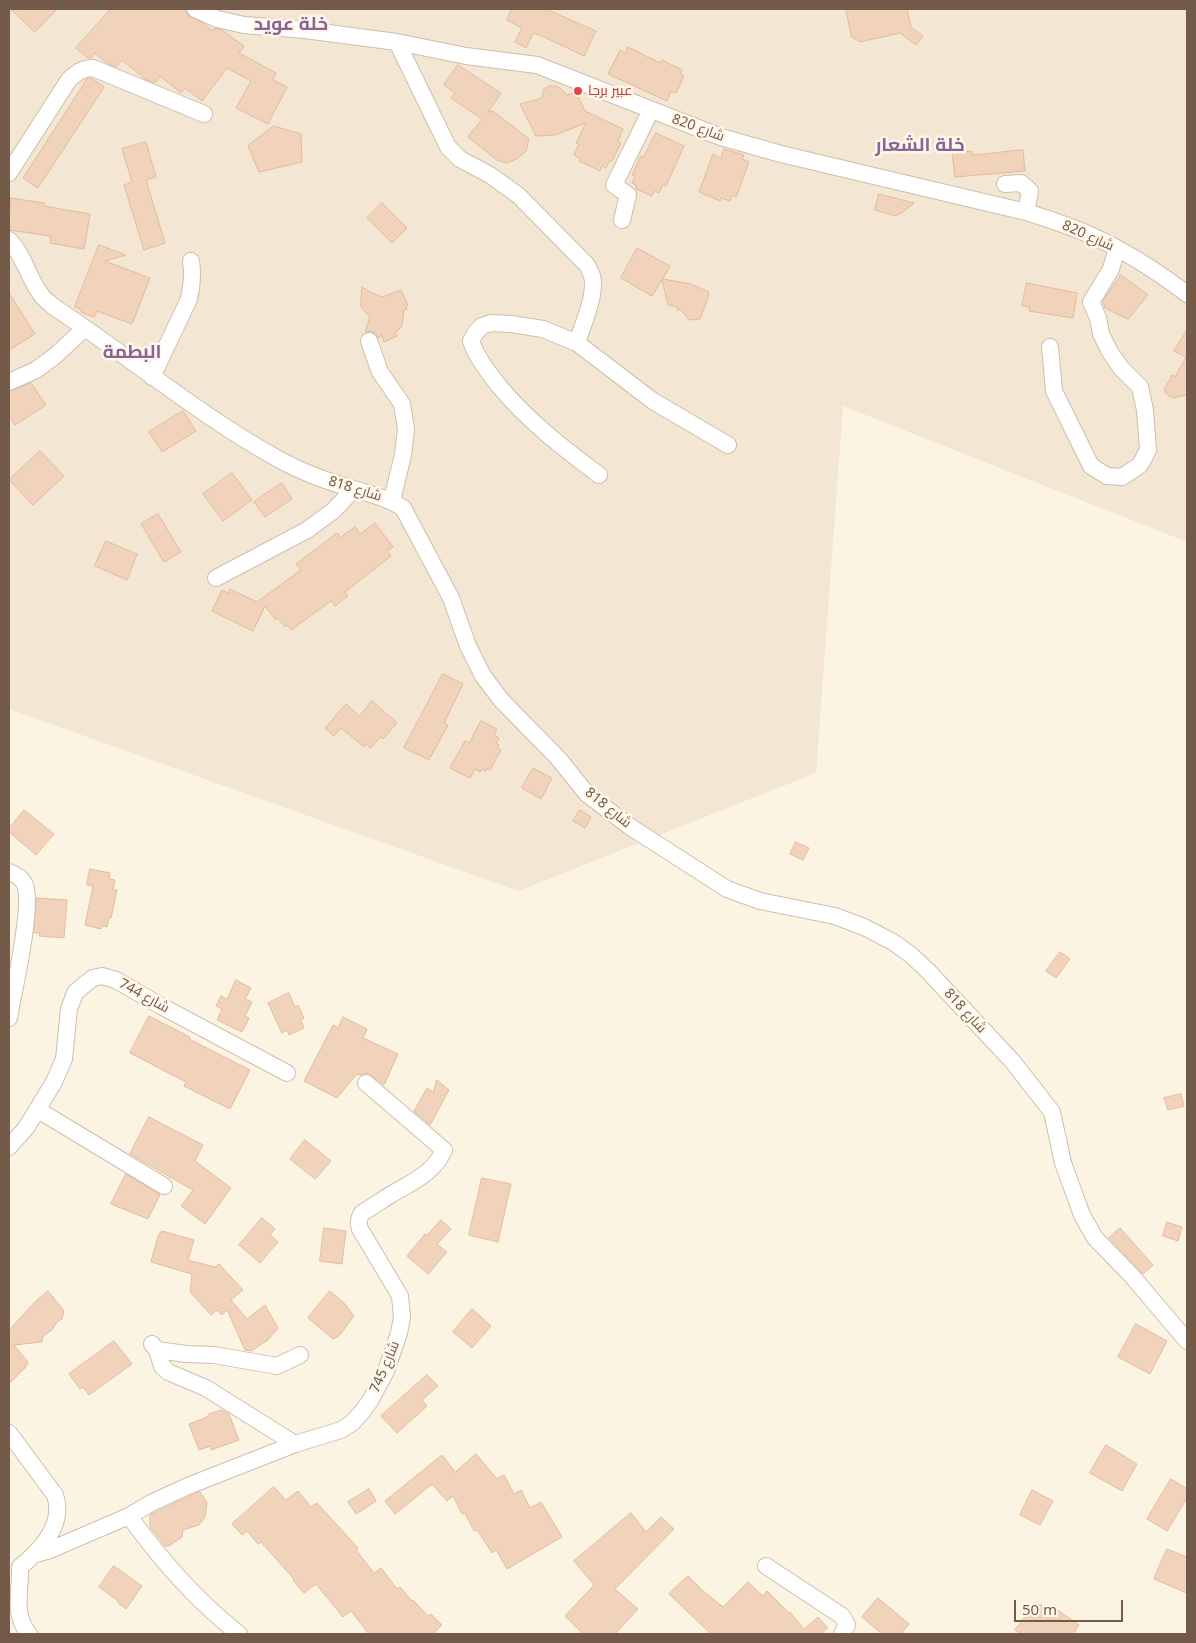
<!DOCTYPE html>
<html>
<head>
<meta charset="utf-8">
<style>
  body { margin:0 }
  #map { position:relative; width:1196px; height:1643px; overflow:hidden; background:#fcf4e3; font-family:"Noto Sans",sans-serif }
  canvas { display:block }
  .frame { position:absolute; inset:0; border:10px solid #745b49; pointer-events:none }
  .scale { position:absolute; left:1014px; top:1600px; width:109px; height:22px; box-sizing:border-box; border:2px solid #745b49; border-top:0; padding-left:6px; font-size:15px; line-height:18px; white-space:nowrap; color:#745b49; -webkit-text-stroke:4px #fff7e9; paint-order:stroke }
</style>
</head>
<body>
<div id="map">
<canvas width="1196" height="1643"></canvas>
<div class="frame"></div>
<div class="scale">50 m</div>
</div>
<script>
const ctx = document.querySelector('canvas').getContext('2d');
ctx.lineJoin = 'round';
function fill(path, color) {
  ctx.fillStyle = color;
  ctx.fill(path, 'evenodd');
}
function trace(path, color, width, dash) {
  ctx.strokeStyle = color;
  ctx.lineWidth = width;
  ctx.lineCap = dash ? 'butt' : 'round';
  ctx.setLineDash(dash || []);
  ctx.stroke(path);
}
function label(font, color, halo, rows, align = 'center') {
  ctx.font = font + ' "Noto Sans",Cairo,sans-serif';
  ctx.lineWidth = 5;
  ctx.setLineDash([]);
  ctx.textBaseline = 'middle';
  ctx.strokeStyle = halo;
  ctx.fillStyle = color;
  for (const [text, x, y, turn = 0] of rows) {
    ctx.save();
    ctx.translate(x, y);
    ctx.rotate((+turn || 0) * Math.PI / 180);
    ctx.textAlign = isNaN(turn) ? turn : align;
    if (halo) ctx.strokeText(text, 0, 0);
    ctx.fillText(text, 0, 0);
    ctx.restore();
  }
}
fill(new Path2D(`
  M9,9H1187V542L843,406L816,773L518,891L9,709Z`), '#f3e6d2');
const building = new Path2D(`
  M11,9H57L35,32Z
  M111,9H185L187,15L203,23L212,31L214,28L222,30L229,35L244,46L239,53L276,73L273,80L287,87L268,124L236,108L251,81L227,68L202,101L185,88L181,93L160,76L155,83L145,79L122,60L116,67L107,63L95,53L91,58H88L76,48Z
  M512,9H546L596,31L584,56L538,34L537,35L533,33L526,48L515,42L522,28L507,20Z
  M846,9H907L911,27L923,36L916,45L900,33L860,42L852,37Z
  M628,47L660,63L662,60L682,70L680,74L684,76L676,93L671,91L667,101L608,74L620,50L625,53Z
  M458,65L501,93L488,112L493,111L529,139L526,151L518,158L507,163L497,160L468,137L482,119L451,98L455,93L444,85Z
  M91,78L104,87L38,188L23,178L87,79Z
  M549,86H555L560,88L567,95L576,92L585,111L623,129L618,141L621,143L612,161L610,160L606,168L602,166L600,171L579,161L581,159L574,155L579,144L576,143L586,123L555,135L536,136L520,104L542,98L544,89Z
  M274,126L301,134L302,162L259,172L248,146Z
  M656,133L684,146L666,186L663,185L659,193L655,191L652,196L636,189V185L632,183L635,176L632,175L641,156L643,157Z
  M146,142L156,177L146,180L165,243L144,250L124,185L132,182L122,149Z
  M724,149L744,155L742,159L749,162L736,197L732,195L730,201L721,198L720,201L699,192L713,154L721,158Z
  M1023,150L1025,171L955,177L952,153L972,151V155Z
  M879,194L914,203L903,212L895,216L875,210Z
  M11,198L44,203V206L90,214L84,249L50,243L51,236L9,230Z
  M382,203L407,228L392,243L367,218Z
  M99,245L126,255L105,261L150,278L132,324L97,311L94,317L81,312L82,310L75,307Z
  M637,248L670,266L663,279L691,284L709,292L708,298L700,319L689,320L681,310H677L678,307L668,305L662,280L652,296L621,278Z
  M1121,275L1148,295L1128,319L1105,308L1103,301Z
  M1027,283L1077,293L1073,318L1029,311L1030,307L1022,306Z
  M362,287L372,293L382,297L401,290L408,305L406,307L407,309L404,310L402,326L395,333L397,336L384,342L381,334L379,338L376,334L371,331L365,332L370,317L361,307Z
  M9,293L35,334L9,350Z
  M1187,330V395L1173,398L1165,393L1166,391L1164,390L1172,375L1175,377L1186,357L1174,351Z
  M31,383L46,405L15,425L9,416V392Z
  M183,411L196,431L162,452L149,432Z
  M40,451L64,476L33,505L9,480Z
  M232,473L252,500L223,521L203,494Z
  M282,483L292,499L265,517L254,502Z
  M158,514L181,552L164,562L141,524Z
  M375,523L393,547L387,551L391,556L345,592L348,596L335,606L331,601L291,630L287,625L285,627L278,618L276,620L265,606L253,631L212,611L222,590L228,593L230,589L257,602L301,570L296,564L337,533L341,537L355,527L360,534Z
  M106,541L137,554L127,580L95,566Z
  M443,674L463,684L444,723L448,725L429,760L404,748Z
  M372,701L397,723L383,739L381,737L371,748L366,744L364,747L341,728L334,736L325,728L346,704L359,716Z
  M481,721L497,729L494,735L499,738L496,743L499,745L497,748L501,750L490,770L487,768L486,771L482,769L480,772L475,769L470,778L450,768L465,741L469,743Z
  M533,768L552,778L541,799L522,788Z
  M24,810L54,834L36,855L9,832V829Z
  M580,810L591,817L585,828L573,821Z
  M796,842L809,848L803,860L790,854Z
  M90,869L110,873L109,879L115,880L113,890H117L111,918H109L107,927L102,926L101,929L85,925L93,886L87,885Z
  M37,898L67,900L64,938L39,936L40,933H34Z
  M1060,952L1070,959L1056,978L1046,971Z
  M236,980L251,988L245,999L252,1002L245,1016L249,1018L242,1032L217,1020L222,1009L216,1006L221,996L227,999Z
  M289,993L295,1007L298,1005L304,1018L301,1020L304,1028L289,1035L287,1030L282,1033L268,1003Z
  M149,1016L190,1037L189,1039L250,1070L230,1109L184,1086L186,1082L130,1053Z
  M343,1017L367,1029L363,1038L398,1054L384,1085L368,1073L360,1075L357,1074L337,1098L304,1081L333,1025L338,1028Z
  M437,1080L449,1090L430,1125L414,1111L427,1088L433,1092Z
  M1181,1094L1184,1106L1168,1110L1164,1098Z
  M149,1117L203,1145L195,1161L231,1188L205,1224L181,1206L193,1190L130,1154Z
  M305,1140L331,1161L315,1179L290,1159Z
  M126,1174L160,1195L148,1219L111,1204Z
  M482,1178L511,1184L498,1242L469,1235Z
  M262,1218L275,1229L270,1235L278,1242L260,1263L239,1245Z
  M441,1220L451,1229L437,1244L447,1252L428,1274L407,1256L425,1234L427,1235Z
  M1167,1222L1182,1227L1178,1241L1163,1236Z
  M324,1228L346,1231L342,1264L320,1261Z
  M1120,1228L1153,1265L1143,1274L1109,1238Z
  M162,1231L194,1240L188,1260L215,1267L219,1264L243,1290L231,1300L247,1319L265,1305L278,1328L268,1340L251,1351L245,1350L227,1310L222,1315L217,1310L211,1315L190,1292L192,1274L151,1262L158,1236Z
  M48,1291L64,1311L62,1319L57,1322L52,1330L43,1336L42,1342L14,1345L28,1362L25,1368L9,1384V1330L34,1303Z
  M330,1291L345,1304L354,1316L339,1336L333,1339L308,1318Z
  M472,1309L491,1326L472,1348L453,1332Z
  M1136,1324L1167,1341L1150,1374L1118,1357Z
  M114,1341L132,1364L89,1395L83,1387L80,1389L69,1374Z
  M427,1375L438,1386L422,1400L427,1406L397,1433L381,1416Z
  M222,1410L229,1414L239,1440L211,1450V1446L199,1450L189,1424L207,1417L209,1414Z
  M1106,1445L1137,1464L1122,1491L1090,1473Z
  M476,1454L497,1479L504,1475L514,1494L521,1490L530,1508L541,1502L562,1537L507,1569L496,1550L492,1553L477,1530L474,1531L465,1513L462,1514L453,1496L447,1501L432,1484L395,1514L385,1501L442,1455L455,1472Z
  M1171,1479L1187,1489V1498L1167,1531L1147,1519Z
  M274,1487L286,1500L298,1491L311,1507L317,1503L358,1548L356,1550L374,1573L381,1568L397,1589L400,1587L412,1601L413,1600L428,1616L431,1614L442,1625L433,1634H369L351,1611L343,1617L316,1584L304,1593L293,1580L294,1579L261,1542L258,1544L247,1531L242,1535L232,1524Z
  M369,1489L376,1501L356,1514L348,1502Z
  M1032,1490L1053,1501L1040,1525L1020,1515Z
  M200,1492L207,1503L205,1517L199,1525L183,1530L182,1537L169,1546H165L150,1527V1515Z
  M631,1513L646,1532L661,1517L674,1529L615,1589L638,1609L615,1634H583L565,1616L594,1585L574,1561Z
  M1167,1549L1187,1557V1593L1154,1579Z
  M114,1566L142,1586L126,1609L119,1604L117,1600L99,1587Z
  M688,1576L701,1589L723,1607L748,1582L763,1596L767,1591L789,1613L790,1612L804,1629L818,1617L828,1628L820,1634H711L669,1594Z
  M878,1598L909,1624L901,1634H882L862,1617Z
  M1035,1604L1053,1607L1079,1625L1073,1634H1021L1015,1630Z`);
fill(building, '#f1d3bb');
trace(building, '#e3bb9b', 1);
const minor = new Path2D(`
  M195,9L217,19L244,25L305,30L397,42L466,56L537,65L721,137L781,154L1026,212C1048,219 1071,226 1092,236C1126,251 1158,272 1187,294
  M397,42L448,147L460,159L490,175L518,195L587,265C589,269 591,273 592,276C597,294 582,326 577,343
  M9,173L68,81C75,73 82,68 93,68L204,114
  M1005,184L1021,183L1030,191L1026,212
  M622,220L628,195L614,185L651,110
  M9,240C25,256 28,279 42,296C45,300 50,303 54,307C130,357 200,416 280,460C302,472 326,481 350,488C369,494 386,497 403,508L451,598L468,646L483,676L502,701L558,758L587,794L629,826L727,889L760,901L835,916L864,927L893,942L911,955L927,970L1013,1062L1052,1112L1063,1163L1082,1215L1095,1238L1131,1275L1187,1341
  M369,341L380,372L402,404L406,429L403,455L392,500
  M1050,347L1054,391L1091,466L1107,476L1122,477L1140,465L1148,450L1145,410L1140,387L1121,368L1110,352L1101,334L1098,318L1091,302L1111,269L1117,248
  M152,377L189,299C192,286 193,274 191,261
  M9,382L36,370L55,356L85,328
  M599,475C563,448 528,421 499,386C488,372 477,358 471,341L476,332L482,326L491,323L511,324L543,329L577,343L653,401L728,445
  M216,578L307,530L333,511L354,489
  M9,872C15,874 21,877 24,883C35,901 13,993 9,1018
  M38,1110L164,1186
  M9,1147L26,1128L54,1082L64,1059L69,1009L75,993L85,984L93,978L102,976L116,980L161,1006L287,1073
  M152,1344L157,1350L162,1366L168,1372L206,1388L295,1444
  M157,1350L186,1354L214,1355L277,1366L300,1355
  M9,1433L55,1495C65,1524 41,1550 20,1567C21,1591 12,1614 29,1634
  M129,1516C160,1559 197,1601 239,1634
  M36,1554L50,1550L129,1516L151,1503L188,1486L295,1444L341,1430L352,1423L362,1412L370,1401L386,1371L399,1333L402,1317L400,1296L360,1229C358,1223 358,1219 362,1213C372,1207 382,1200 392,1194C412,1182 434,1173 444,1150L366,1083
  M766,1566L842,1616L847,1625L842,1634`);
trace(minor, '#cfbead', 18);
trace(minor, '#fff', 16);
for (const [x, y, r, color] of [
  [578,91,5,"#e0444e"]
]) {
  const dot = new Path2D();
  dot.arc(x, y, r, 0, 2 * Math.PI);
  ctx.fillStyle = color;
  ctx.fill(dot);
  trace(dot, '#fff7e9', 2);
}
label('14px', '#be3a42', '#fff7e9', [
  ["عبير برجا",588,91]
], 'left');
label('14px', '#745b49', '#fff7e9', [
  ["شارع 820",698,128,20],
  ["شارع 820",1088,236,24],
  ["شارع 818",355,489,17],
  ["شارع 818",608,808,39],
  ["شارع 744",144,996,29],
  ["شارع 818",965,1011,47],
  ["شارع 745",385,1367,-67]
]);
label('bold 19px', '#896597', '#fff7e9', [
  ["خلة عويد",291,25],
  ["خلة الشعار",920,146],
  ["البطمة",132,353]
]);
</script>
</body>
</html>
